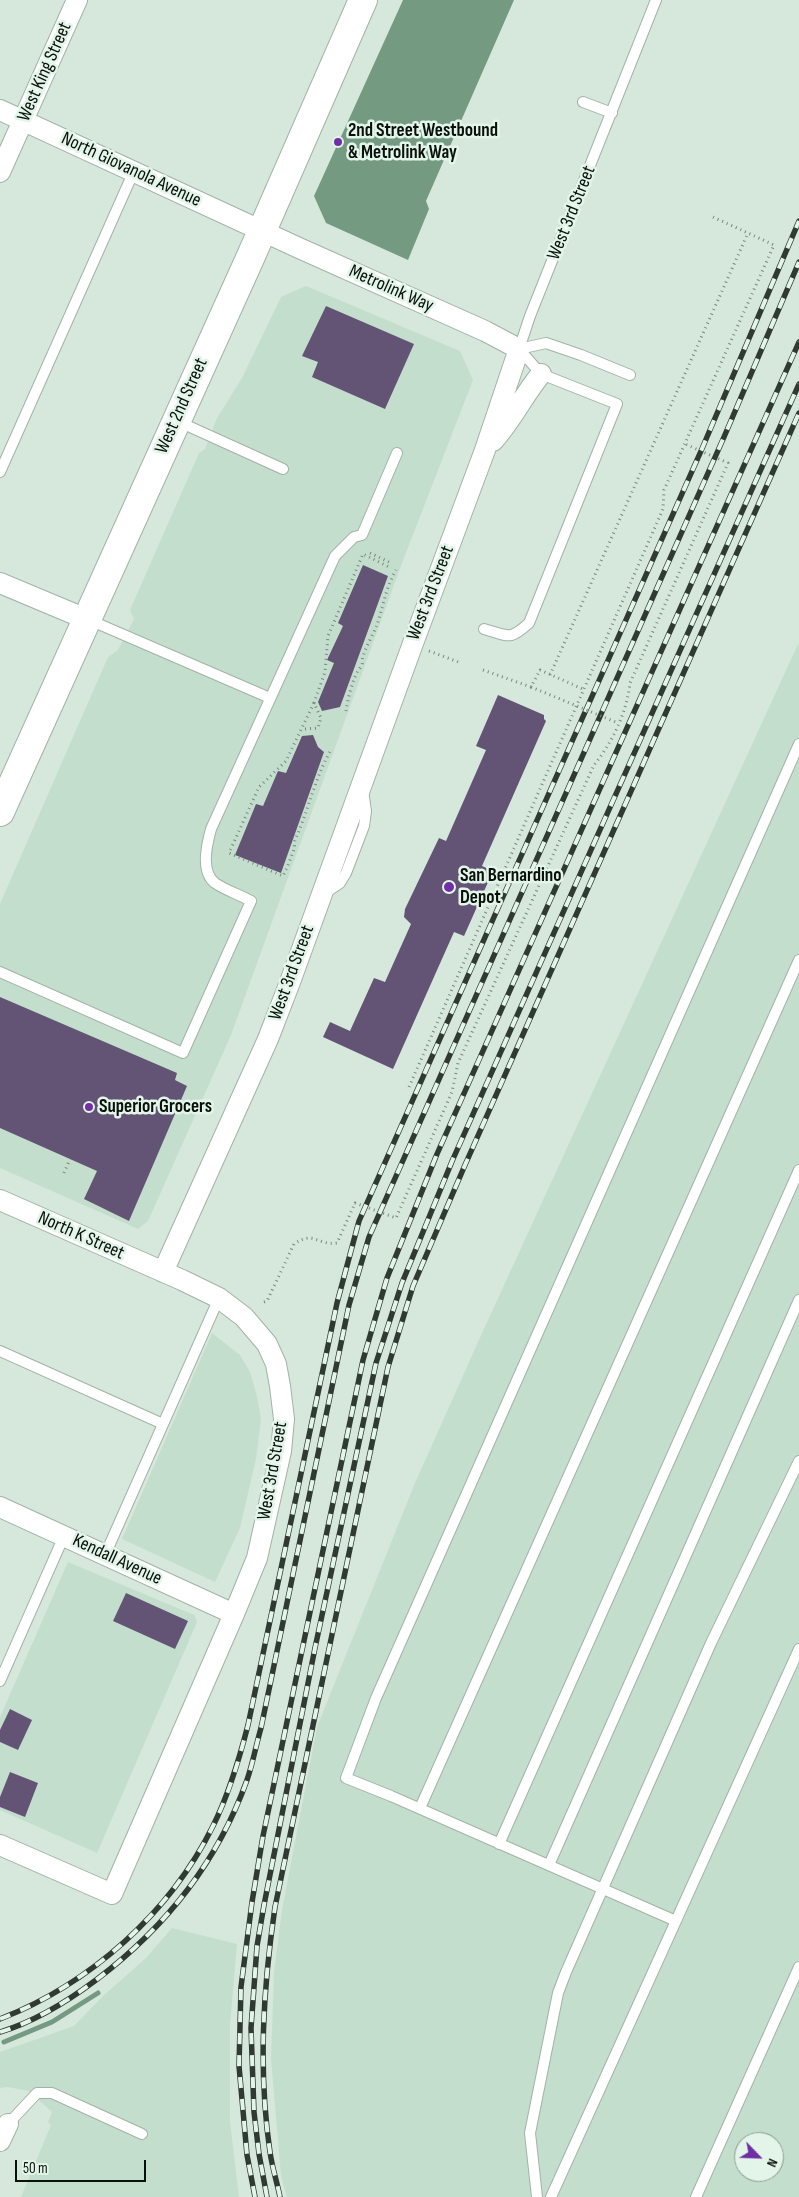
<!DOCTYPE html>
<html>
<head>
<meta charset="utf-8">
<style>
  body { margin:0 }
  #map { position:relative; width:799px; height:2197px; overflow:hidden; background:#d5e8db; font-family:"Sofia Sans Condensed",sans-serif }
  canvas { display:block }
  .north { position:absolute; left:734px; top:2132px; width:50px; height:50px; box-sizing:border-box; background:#e2f5e8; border:1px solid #8c9a90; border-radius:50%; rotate:114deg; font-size:14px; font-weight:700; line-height:20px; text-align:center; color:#0a110c }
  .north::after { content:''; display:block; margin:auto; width:18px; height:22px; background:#702fa4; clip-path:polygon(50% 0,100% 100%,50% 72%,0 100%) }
  .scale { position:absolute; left:15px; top:2160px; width:131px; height:22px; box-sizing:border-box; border:2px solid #0a110c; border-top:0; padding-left:6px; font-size:15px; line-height:18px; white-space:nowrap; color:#0a110c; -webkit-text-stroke:4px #e2f5e8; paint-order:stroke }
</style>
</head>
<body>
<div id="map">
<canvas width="799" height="2197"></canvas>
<div class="north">N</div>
<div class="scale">50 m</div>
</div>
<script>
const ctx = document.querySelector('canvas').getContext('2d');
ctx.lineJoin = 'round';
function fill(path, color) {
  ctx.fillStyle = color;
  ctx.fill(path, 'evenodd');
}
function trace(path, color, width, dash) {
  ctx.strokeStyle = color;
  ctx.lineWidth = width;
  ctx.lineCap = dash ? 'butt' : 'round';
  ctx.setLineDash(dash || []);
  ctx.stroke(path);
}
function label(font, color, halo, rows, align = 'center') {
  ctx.font = font + ' "Sofia Sans Condensed",sans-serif';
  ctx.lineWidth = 5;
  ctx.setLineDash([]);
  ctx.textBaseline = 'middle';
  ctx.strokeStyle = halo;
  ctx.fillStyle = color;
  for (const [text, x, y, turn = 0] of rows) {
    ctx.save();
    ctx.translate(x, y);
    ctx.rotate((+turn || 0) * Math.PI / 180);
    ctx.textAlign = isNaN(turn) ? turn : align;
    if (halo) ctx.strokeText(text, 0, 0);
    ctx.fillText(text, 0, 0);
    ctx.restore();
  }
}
fill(new Path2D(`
  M306,286L460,351L473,380L402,563L231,1035L148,1221L138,1229L0,1168V904L108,657L118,650L134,619L130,610L199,453L205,449L217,418L242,378L281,297Z
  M799,642V2197H287L281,2176L271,2059L274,1972L282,1910L317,1727L415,1483L483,1331ZM744,2142H774V2172H744Z
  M212,1333L240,1355L250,1372L257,1396L261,1419L256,1459L240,1528L215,1582L122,1539Z
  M68,1562L194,1615L197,1622L97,1853L0,1810V1717Z
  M172,1928L237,1944L230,2024V2122L239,2197H21L51,2125L48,2122L52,2112L29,2091L8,2087L0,2088V2052L74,2026L103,1996L146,1958Z`), '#c4decd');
fill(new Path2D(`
  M403,0H514L426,201L429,209L408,260L326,223L314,196Z`), '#749b82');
trace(new Path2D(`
  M4,2042L52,2022L98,1993`), '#749b82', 5);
fill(new Path2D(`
  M326,306L414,344L385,409L312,377L318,362L302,356Z
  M363,565L388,576L340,707L322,711L318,702L334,663L327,660L343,626L338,623Z
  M498,695L544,715V719L546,721L482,866L493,871L464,936L454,932L393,1069L323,1037L330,1022L350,1031L374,978L385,982L411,924L404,917L405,909L439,838L446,841L486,750L476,746Z
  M313,735L318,747L324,752L281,873L235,855L256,804L263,806L278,771L286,773L302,736Z
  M0,997L177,1073L175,1080L187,1086L129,1221L84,1199L97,1171L0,1128Z
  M126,1593L188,1621L175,1649L113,1621Z
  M10,1709L32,1720L18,1750L0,1742V1730Z
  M10,1772L38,1783L25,1817L0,1807V1797Z`), '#635475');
const service = new Path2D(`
  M583,102L612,113
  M519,349L530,316L656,0
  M519,349L546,343L581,355L630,375
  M177,421L283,469
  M0,472L134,171
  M87,619L270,698
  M484,629C509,636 509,641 529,623L617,404L541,374L519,349
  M325,893L340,883L346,873L364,826L366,811L363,791
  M0,972L183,1053L251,901C240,895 225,890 215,883C200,871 207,844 211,829L335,556L354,537L362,535L397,453
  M0,1351L163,1424
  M105,1555L219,1298
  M0,1681L64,1536
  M420,1808L799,960
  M499,1844L799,1170
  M549,1865L799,1300
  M676,1921L391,1796L346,1778L376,1698L799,744
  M8,2124L37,2093H52L142,2134
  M537,2197L530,2133L558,1993L566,1972L711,1643L799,1461
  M551,2197L799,1649
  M696,2197L799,1967`);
const minor = new Path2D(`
  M0,110L299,248L485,331L519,349L485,450L412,646L290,982L268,1039L163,1272
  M0,172L77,0
  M493,441C512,420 523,396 541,374
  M0,583L86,619
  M0,1200L182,1280L219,1298L244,1317L267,1344L276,1364L280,1386L284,1419L281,1451L257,1558L234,1614L112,1894L0,1845
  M0,1507L234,1614
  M0,2141L8,2124`);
const secondary = new Path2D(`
  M0,812L251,256L363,0`);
trace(service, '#a1b3a7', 12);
trace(minor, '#a1b3a7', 22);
trace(secondary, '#a1b3a7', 30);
trace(new Path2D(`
  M370,553L389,562
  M429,651L461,663
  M483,670L531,687L540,670L583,689
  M550,675L748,233
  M314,703L286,761L259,787L229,853L283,876C287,868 290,860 293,852C295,848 294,844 295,840C308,812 315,777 331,750
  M346,711C347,702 353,678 358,671C359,669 361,667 362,665C363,662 362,659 363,657C366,646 373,635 377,625C383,607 386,587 396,570
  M305,729L318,728L321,718L314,703L325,672L328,636L363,554L391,568
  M409,1087L663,509L664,490L774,245L713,217
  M64,1173L70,1159
  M264,1302L267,1301L294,1244C314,1230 318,1246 337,1243L355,1203L396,1218L452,1092L458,1063L594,765C612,743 627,712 630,683L728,463L685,444`), '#7a877e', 3, [1, 4]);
trace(service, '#fff', 10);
trace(minor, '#fff', 20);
trace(secondary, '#fff', 28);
const rail = new Path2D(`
  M0,2019C90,1984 170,1913 213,1826C229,1794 239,1760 248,1725L337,1303L359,1221L701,451L799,221
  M0,2032C34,2022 68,2001 96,1980C165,1928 218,1861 247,1780C253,1763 256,1745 261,1728L349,1305L369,1237L724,437L799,262
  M255,2197L247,2155L239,2066L241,1987L252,1902L263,1836L363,1360L387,1278L437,1154L799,342
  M267,2197L259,2154L254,2112L251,2028L257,1946L264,1905L315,1648L376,1363L402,1283L453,1159L799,384
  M280,2197C277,2182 272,2167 270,2152C258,2070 263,1989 275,1907L388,1367L413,1286L465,1165L799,413`);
trace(rail, '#303a33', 5.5);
trace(rail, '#e2f5e8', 4, [11]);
trace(new Path2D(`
  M531,687L618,723`), '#7a877e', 3, [1, 4]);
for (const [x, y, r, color] of [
  [338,142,5,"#702fa4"],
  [449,887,6,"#702fa4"],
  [89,1107,5,"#702fa4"]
]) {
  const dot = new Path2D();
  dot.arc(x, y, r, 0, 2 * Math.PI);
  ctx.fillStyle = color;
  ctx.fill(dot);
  trace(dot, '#e2f5e8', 2);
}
label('19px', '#0a110c', '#e2f5e8', [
  ["West King Street",45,72,-66],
  ["North Giovanola Avenue",131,170,25],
  ["West 3rd Street",572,213,-68],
  ["Metrolink Way",391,289,24],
  ["West 2nd Street",182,406,-66],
  ["West 3rd Street",431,593,-69],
  ["West 3rd Street",292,973,-70],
  ["North K Street",81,1236,24],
  ["West 3rd Street",273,1471,-80],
  ["Kendall Avenue",117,1560,25]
]);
label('bold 19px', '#0a110c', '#e2f5e8', [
  ["2nd Street Westbound",348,131],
  ["& Metrolink Way",348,153],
  ["San Bernardino",460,876],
  ["Depot",460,898],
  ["Superior Grocers",99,1107]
], 'left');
</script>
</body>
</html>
